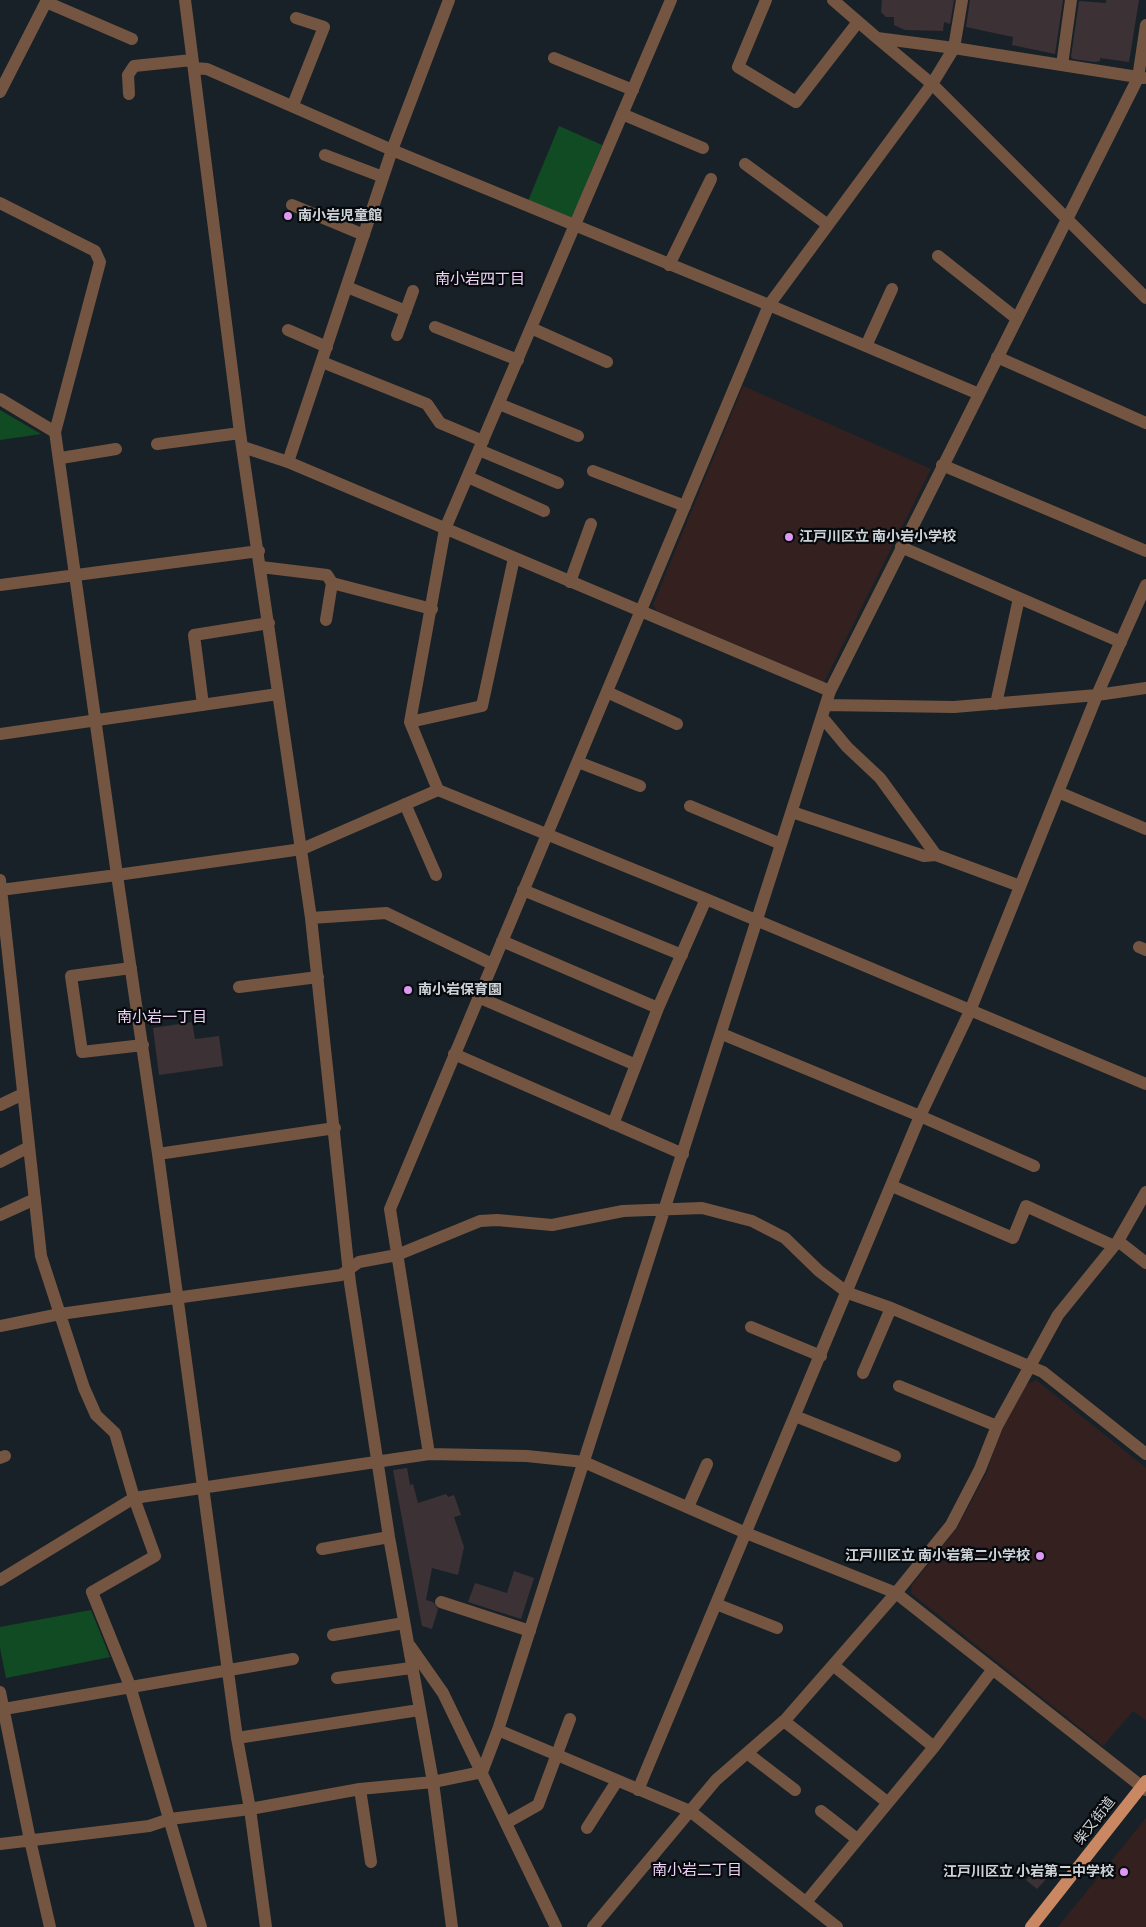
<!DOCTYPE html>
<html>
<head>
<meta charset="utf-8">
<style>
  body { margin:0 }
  canvas { display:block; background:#182127 }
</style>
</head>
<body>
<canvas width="1146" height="1927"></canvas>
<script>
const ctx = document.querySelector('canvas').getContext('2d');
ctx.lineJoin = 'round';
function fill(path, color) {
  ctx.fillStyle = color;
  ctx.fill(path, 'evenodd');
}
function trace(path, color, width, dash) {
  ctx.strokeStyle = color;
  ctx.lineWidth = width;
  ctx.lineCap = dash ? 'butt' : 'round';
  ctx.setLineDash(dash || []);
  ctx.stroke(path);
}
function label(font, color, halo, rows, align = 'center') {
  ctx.font = font + ' Rubik,"Noto Sans JP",sans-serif';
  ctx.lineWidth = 4.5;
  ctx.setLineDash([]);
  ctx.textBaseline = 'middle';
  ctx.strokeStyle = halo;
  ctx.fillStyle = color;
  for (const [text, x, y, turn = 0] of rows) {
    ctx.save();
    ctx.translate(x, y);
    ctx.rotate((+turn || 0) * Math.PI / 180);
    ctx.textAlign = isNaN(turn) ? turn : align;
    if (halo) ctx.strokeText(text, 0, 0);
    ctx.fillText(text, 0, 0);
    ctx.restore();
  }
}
fill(new Path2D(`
  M743,386L931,469L824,682L657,611L653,605Z
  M1036,1380L1146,1468V1720L1133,1711L1103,1746L911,1593L912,1585L957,1528L987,1472L999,1435L1027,1384Z
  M1146,1818V1927H1058Z`), '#34211f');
fill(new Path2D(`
  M559,126L602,145L572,219L528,201Z
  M0,410L41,434L0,440Z
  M91,1610L110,1657L6,1678L0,1648V1627Z`), '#114b23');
fill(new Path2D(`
  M882,0H954L950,24L944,22L943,31L905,30L894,25V17H886L881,12Z
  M970,0H1063L1055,54L1012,45L1013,37L966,27Z
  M1106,0H1139L1129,62L1100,58V61L1095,62L1073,59L1071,57L1079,1L1106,3Z
  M192,1022L195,1039L219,1036L223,1066L159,1075L153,1028Z
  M407,1468L410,1485L413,1484L418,1503L446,1494L448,1497L454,1495L461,1515L454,1517L464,1547L458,1575L432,1568L426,1600L433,1602L438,1609L432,1629L422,1626L393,1470Z
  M514,1571L534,1578L521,1619L468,1602L475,1583L507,1593Z
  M1035,1870L1046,1879L1037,1889L1026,1880Z`), '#3c3135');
trace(new Path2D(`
  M185,0L240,433L311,918L350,1283L389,1537L433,1782L452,1927
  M766,0L738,67L796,102L858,22
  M833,0L877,38L954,48L1144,78
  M46,2L132,39
  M877,38L932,84L1146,298
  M554,58L633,90
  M1062,65L1071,0
  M194,68L207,69L392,150L769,305L979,394
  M0,92L47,0
  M129,94L128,75L134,66L192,60
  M293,105L324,27L296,18
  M622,114L703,148
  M325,155L383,177
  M745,164L828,225
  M0,203L95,251L100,262L55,432L117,875L0,890
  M292,205L364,235
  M938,256L1016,318
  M669,265L711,179
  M347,287L406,311
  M435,327L518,360
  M531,328L607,362
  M288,330L327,347
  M397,335L413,291
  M866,346L892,289
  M997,357L1146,423
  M322,362L427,404L440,423L483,441
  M0,399L55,432
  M499,404L578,436
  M157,444L240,433
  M243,447L288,462L830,691
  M479,450L558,483
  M61,458L116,449
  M288,462L392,150L449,0
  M942,465L1146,551
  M593,471L685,506
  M468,477L544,511
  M901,547L1121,642
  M261,567L327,575L332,583L326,620
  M570,582L591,524
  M332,583L432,609
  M0,585L259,551
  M607,692L677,724
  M996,704L1019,598
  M203,705L194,635L269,623
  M826,705L954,707L1097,695L1146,688
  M822,717L847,747L880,778L936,855L1020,886
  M410,722L482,706L514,558
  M0,734L278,694
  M578,762L640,786
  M438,790L410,722L445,529L671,0
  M1058,792L1146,829
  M405,804L436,875
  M690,806L781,844
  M792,812L924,856L936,855
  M0,880L41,1256L84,1388L96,1415L115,1433L134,1498L155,1556L92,1592L130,1686L201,1927
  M523,890L682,955
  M311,918L386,913L492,964
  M502,941L658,1008
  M1139,947L1146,950
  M131,968L71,976L82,1052L143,1045
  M239,987L318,977
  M478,997L636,1065
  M722,1034L920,1116L1034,1166
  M454,1054L683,1154
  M0,1105L23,1094
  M613,1124L658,1008L706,899
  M158,1154L335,1128
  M0,1162L29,1147
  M892,1186L1013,1238L1026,1206L1114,1246
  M0,1215L35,1199
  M1118,1241L1146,1263
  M0,1326L60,1314L341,1275L359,1262L397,1255L480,1221L497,1220L552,1225L623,1211L702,1208L752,1221L785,1238L819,1271L848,1293L891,1308L1043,1372L1146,1454
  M751,1327L821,1356
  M863,1373L891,1308
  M899,1386L997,1426
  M795,1416L895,1456
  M429,1454L390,1209L769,305L932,84L954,48L962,0
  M0,1458L5,1456
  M688,1507L707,1464
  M322,1549L389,1537
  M0,1580L134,1498L429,1454L527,1456L584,1462L746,1533L896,1593L1146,1790
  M441,1602L530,1631
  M716,1604L777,1628
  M333,1635L404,1623
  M410,1646L443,1693L556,1927
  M833,1665L934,1747
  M337,1678L411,1668
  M0,1692L30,1840L50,1927
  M4,1709L293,1659
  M784,1721L887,1802
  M498,1730L690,1811L837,1927
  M237,1738L419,1710
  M747,1753L795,1790
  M482,1772L498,1730L830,691L1138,78L1146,25
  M360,1789L371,1862
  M638,1790L920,1116L970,1011L1097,695L1146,585
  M821,1811L857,1839
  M506,1823L538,1805L570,1719
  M587,1828L617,1781
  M0,1844L149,1826L170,1819L250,1809L360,1789L433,1782L482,1772
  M806,1902L934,1747L993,1669
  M266,1927L250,1809L237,1738L158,1154L117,875L302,849L438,790L706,899L1146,1084
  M593,1927L716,1780L786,1719L896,1593L951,1525L980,1469L997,1426L1058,1315L1118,1241L1146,1192`), '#745542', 12);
trace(new Path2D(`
  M1031,1927L1146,1781`), '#ca8862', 12);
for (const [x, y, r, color] of [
  [288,216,5,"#de98f2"],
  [789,537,5,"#de98f2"],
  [408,990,5,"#de98f2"],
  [1040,1556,5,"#de98f2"],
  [1124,1872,5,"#de98f2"]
]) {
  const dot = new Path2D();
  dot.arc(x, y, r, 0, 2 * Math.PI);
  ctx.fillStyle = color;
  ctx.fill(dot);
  trace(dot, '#070a0d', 2);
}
label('bold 14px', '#cdd3d8', '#070a0d', [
  ["南小岩児童館",298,216],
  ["江戸川区立 南小岩小学校",799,537],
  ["南小岩保育園",418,990],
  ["江戸川区立 南小岩第二小学校",1030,1556,"right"],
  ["江戸川区立 小岩第二中学校",1114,1872,"right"]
], 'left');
label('14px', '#cdd3d8', '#070a0d', [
  ["柴又街道",1095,1821,-52]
]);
label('15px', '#efd2f8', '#070a0d', [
  ["南小岩四丁目",480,280],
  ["南小岩一丁目",162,1018],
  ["南小岩二丁目",697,1871]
]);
</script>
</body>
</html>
